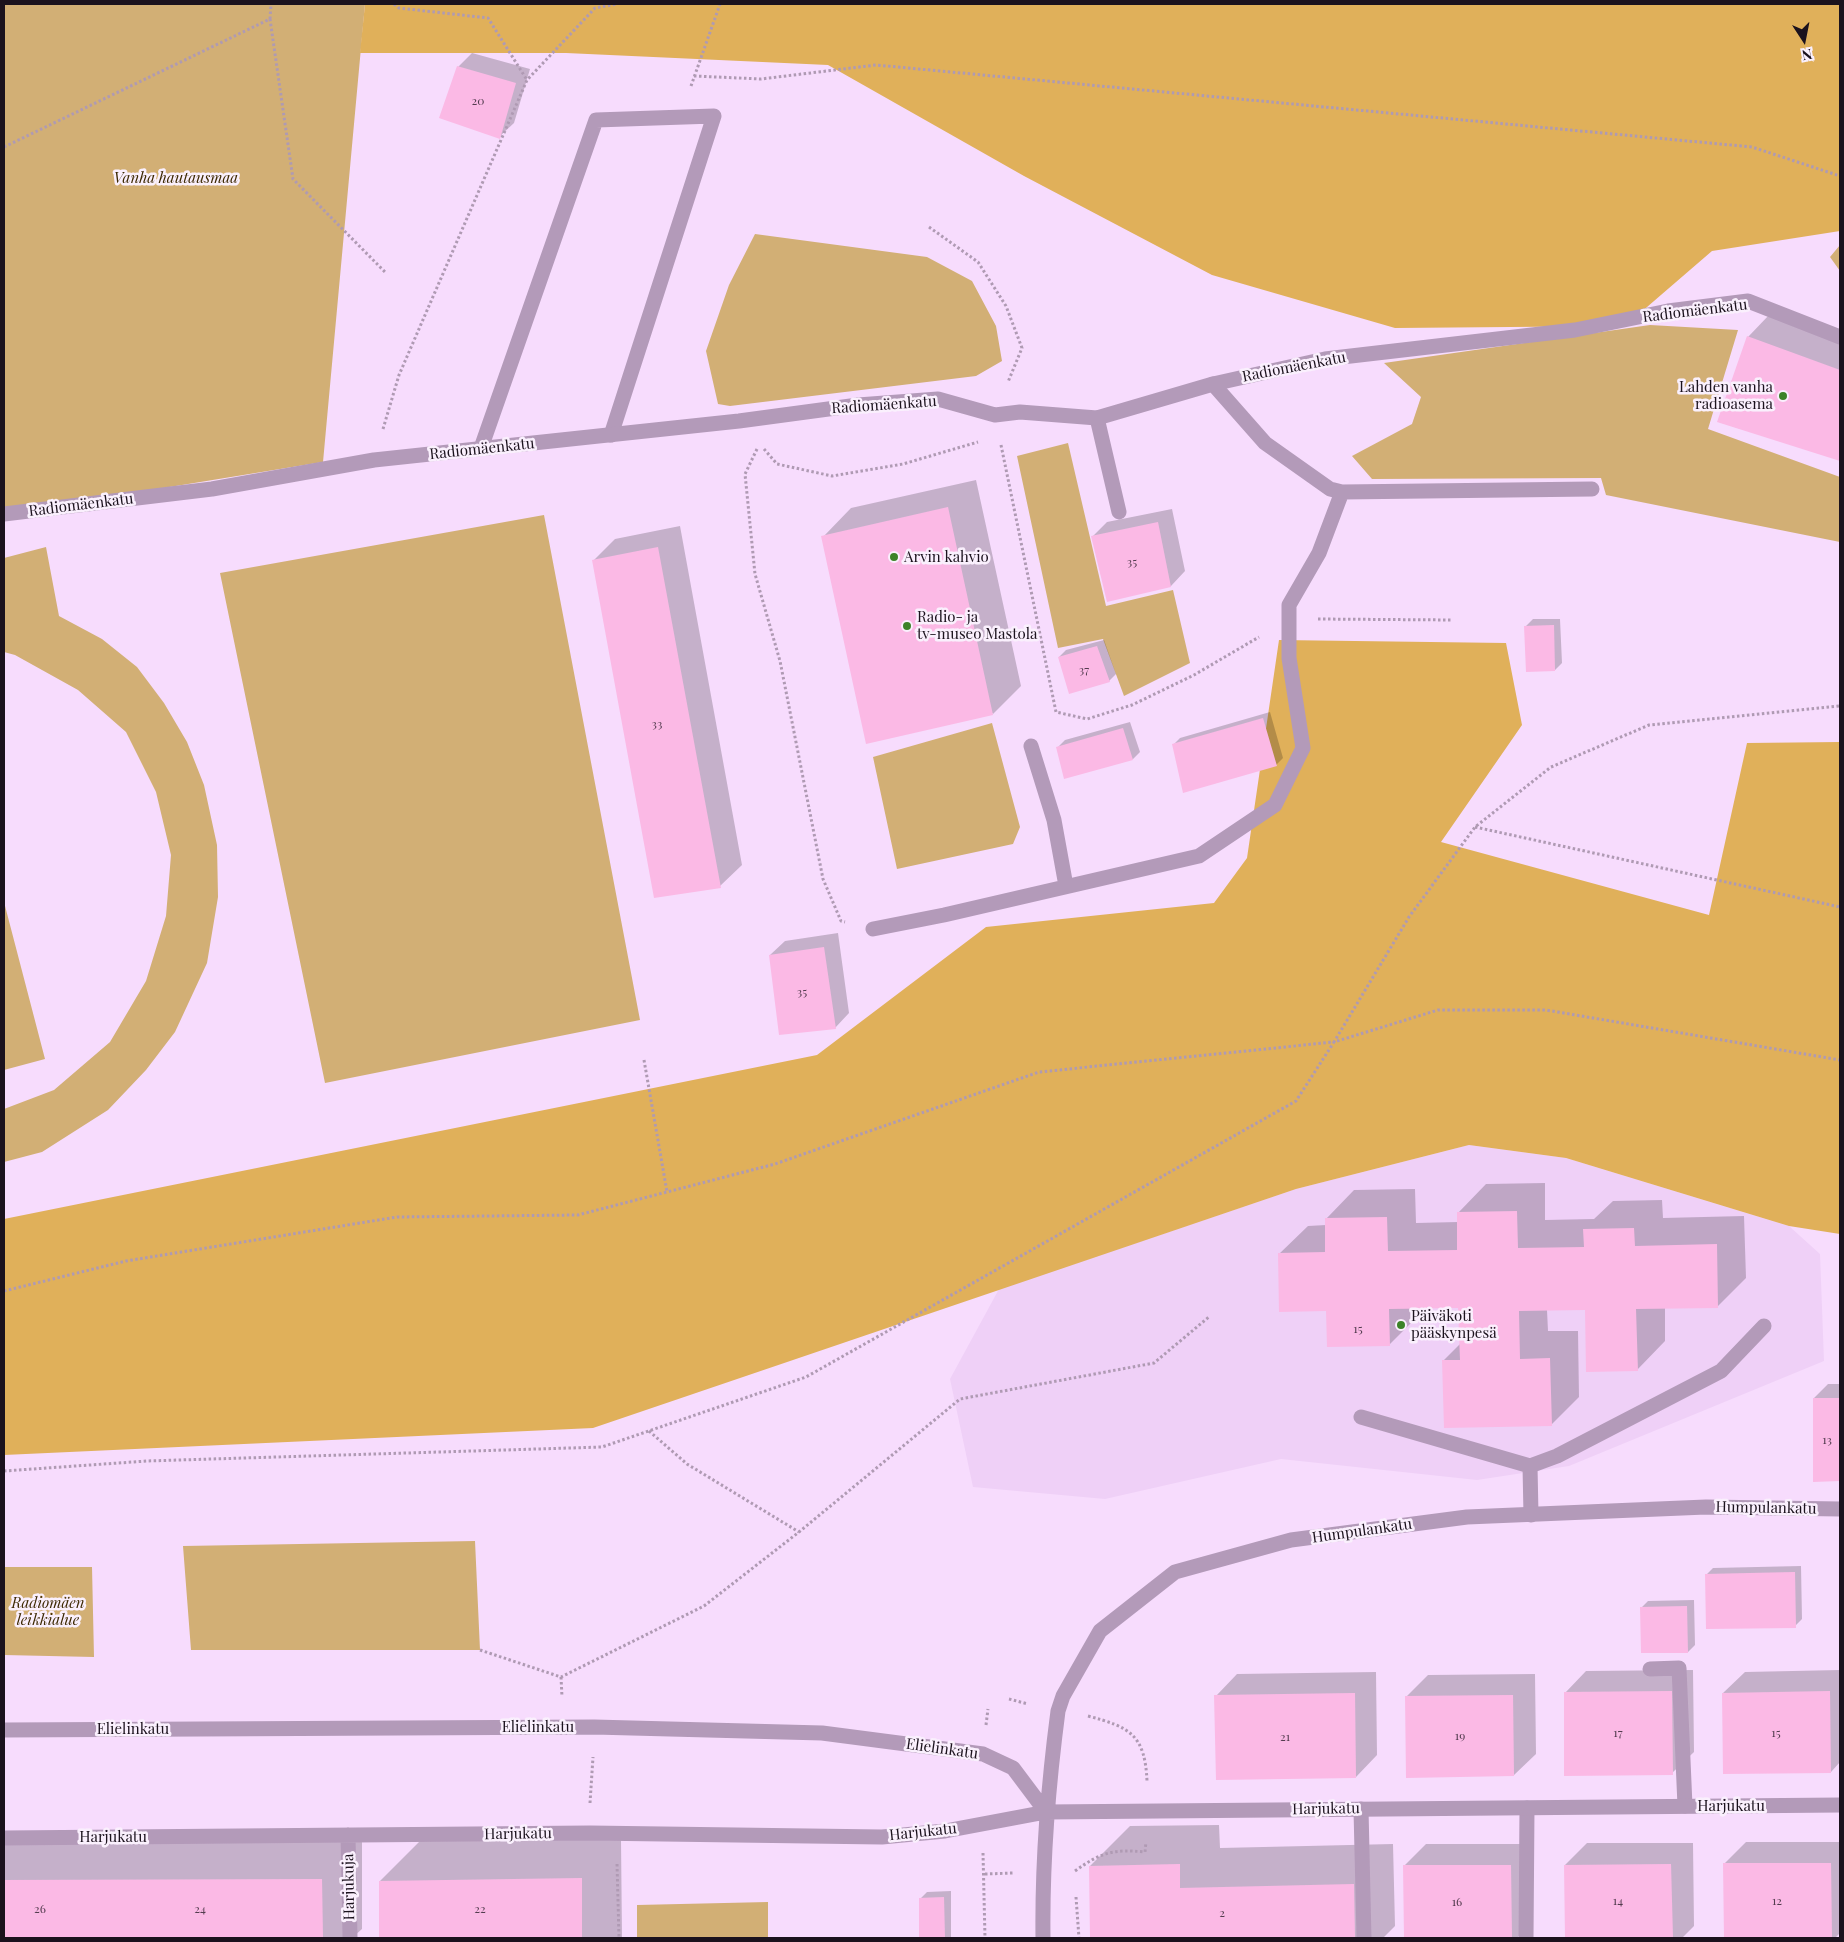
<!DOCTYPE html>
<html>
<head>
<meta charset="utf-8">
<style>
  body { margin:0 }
  #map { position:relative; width:1844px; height:1942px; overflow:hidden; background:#f7dcfd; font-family:"Playfair Display",serif }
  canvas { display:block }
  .frame { position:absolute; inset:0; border:5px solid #1b121d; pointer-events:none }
  .north { position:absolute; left:1779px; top:15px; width:50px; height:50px; -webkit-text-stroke:4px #faf0fd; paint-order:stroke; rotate:169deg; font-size:14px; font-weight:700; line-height:20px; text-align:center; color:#1b121d }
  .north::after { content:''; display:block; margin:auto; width:18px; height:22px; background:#1b121d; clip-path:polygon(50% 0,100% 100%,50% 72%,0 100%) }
</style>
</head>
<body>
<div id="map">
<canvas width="1844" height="1942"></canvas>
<div class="frame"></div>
<div class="north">N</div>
</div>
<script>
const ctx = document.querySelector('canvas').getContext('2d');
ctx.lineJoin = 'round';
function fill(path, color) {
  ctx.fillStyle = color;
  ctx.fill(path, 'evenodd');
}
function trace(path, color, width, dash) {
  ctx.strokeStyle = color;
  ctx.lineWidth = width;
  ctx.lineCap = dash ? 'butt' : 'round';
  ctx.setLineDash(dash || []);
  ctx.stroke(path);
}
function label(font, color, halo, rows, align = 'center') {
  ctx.font = font + ' "Playfair Display",serif';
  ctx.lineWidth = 5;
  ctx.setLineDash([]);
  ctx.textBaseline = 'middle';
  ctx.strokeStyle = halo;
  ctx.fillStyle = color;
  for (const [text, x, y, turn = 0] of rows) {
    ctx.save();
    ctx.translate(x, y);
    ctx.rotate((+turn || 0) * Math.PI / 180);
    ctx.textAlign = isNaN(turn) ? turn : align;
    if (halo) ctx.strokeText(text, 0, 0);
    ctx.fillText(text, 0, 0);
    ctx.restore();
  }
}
fill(new Path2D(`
  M1469,1145L1566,1158L1789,1226L1820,1254L1824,1361L1569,1466L1477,1480L1281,1459L1105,1499L973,1487L950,1379L999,1289L1296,1189Z`), '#efd0f7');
fill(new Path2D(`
  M4,4H365L323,462L4,514Z
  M755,234L927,257L972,281L996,326L1002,361L976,376L730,406L718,404L706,351L729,285Z
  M1840,245V271L1830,257Z
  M1650,325L1738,330L1708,429L1840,477V542L1606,495L1601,478L1372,479L1352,456L1412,424L1421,397L1384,363Z
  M1068,443L1106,606L1173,590L1190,663L1124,696L1103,639L1058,648L1017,456Z
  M544,515L640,1020L325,1083L220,573Z
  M46,547L59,616L102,639L137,667L164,703L187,742L204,785L217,845L218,897L207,963L175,1032L146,1070L108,1110L42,1152L4,1162V1109L54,1090L110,1042L146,981L166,916L171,855L156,792L126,732L78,690L15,655L4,652V558Z
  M992,723L1020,827L1013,844L897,869L873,757Z
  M4,902L45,1059L4,1070Z
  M475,1541L480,1650H191L183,1546Z
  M4,1567H92L94,1657L4,1655Z
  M768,1902V1938H637V1905Z`), '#d2af75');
fill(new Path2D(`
  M365,4H1840V231L1712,251L1625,326L1395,328L1212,275L1024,176L828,65L566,53H360Z
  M1279,640L1506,643L1522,725L1441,842L1709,915L1747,743L1840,742V1234L1789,1226L1566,1158L1469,1145L1296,1189L593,1428L4,1455V1219L817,1055L986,927L1214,903L1247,858Z`), '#e0b05a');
fill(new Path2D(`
  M472,53L530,69L514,123L499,137L458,67Z
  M1769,315L1840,341V460L1719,422L1748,337Z
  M976,480L1021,686L993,714L823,537L851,508Z
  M1172,509L1185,571L1171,586L1108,600L1092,537L1107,522Z
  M680,526L742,865L720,886L594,560L615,539Z
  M1533,619H1560L1562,663L1555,670L1526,626Z
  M1104,640L1116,674L1109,681L1059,657L1066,650Z
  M1270,712L1283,758L1276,765L1173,745L1180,738Z
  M1130,722L1140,752L1133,759L1058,747L1065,740Z
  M838,933L849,1013L835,1028L770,955L785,941Z
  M1545,1183V1220L1594,1219L1613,1201L1662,1200L1663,1218L1744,1216L1746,1278L1718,1306L1665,1307V1341L1637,1370L1586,1309L1547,1310L1548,1331H1578L1579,1397L1551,1425L1443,1361L1460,1344V1307L1417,1308V1317L1389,1345L1328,1309L1279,1254L1308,1226L1326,1225V1219L1354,1190L1415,1189L1416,1223L1458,1222V1213L1486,1184Z
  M1828,1384H1840V1480H1814V1398Z
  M1801,1566L1802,1619L1795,1626L1706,1575L1713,1568Z
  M1694,1600L1695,1645L1688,1652L1641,1608L1648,1601Z
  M1693,1670L1694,1752L1672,1773L1565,1693L1586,1671Z
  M1840,1670V1762L1831,1772L1723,1693L1745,1672Z
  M1376,1672L1377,1755L1356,1777L1216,1696L1237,1674Z
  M1535,1674L1536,1754L1514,1775L1406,1697L1428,1675Z
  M1219,1825L1220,1848L1393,1844L1395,1926L1383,1938H1091L1090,1866L1130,1826Z
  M362,1839V1929L352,1938H4V1841Z
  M621,1839L622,1938H380V1881L420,1841Z
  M1746,1842H1840V1933L1835,1938H1725L1724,1864Z
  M1587,1843H1693L1694,1926L1682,1938H1566L1565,1865Z
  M1426,1844H1532L1533,1922L1517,1938H1405L1404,1866Z
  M951,1891V1938H921L920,1899L927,1892Z`), '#0003');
fill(new Path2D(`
  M457,66L516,83L500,139L439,118Z
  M1747,336L1840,370V461L1717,422Z
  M948,507L993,715L866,744L821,536Z
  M1158,522L1171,587L1107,602L1091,536Z
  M658,547L721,888L654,898L592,560Z
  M1554,625L1555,671L1526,672L1524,626Z
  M1097,646L1110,682L1069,694L1058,657Z
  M1263,718L1277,766L1183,793L1172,744Z
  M1123,728L1133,760L1064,779L1056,747Z
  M824,947L836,1029L779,1035L769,955Z
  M1517,1211L1518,1248L1584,1247L1583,1229L1634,1228L1635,1246L1717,1244L1718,1308L1636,1309L1638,1371L1586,1372L1585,1310L1519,1311L1520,1359L1550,1358L1552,1426L1444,1428L1442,1360H1460L1458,1308L1389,1309L1390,1346L1327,1347L1326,1311L1279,1312L1278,1253L1325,1252V1218L1387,1217L1388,1251L1457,1250V1212Z
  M1813,1398H1840V1481L1813,1482Z
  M1795,1572L1796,1628L1706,1629L1705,1574Z
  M1687,1606L1688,1653H1641L1640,1607Z
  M1672,1691L1673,1775L1564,1776V1692Z
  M1830,1691L1831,1773L1723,1774L1722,1693Z
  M1355,1693L1356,1778L1216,1780L1214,1695Z
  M1513,1695L1514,1776L1406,1778L1405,1696Z
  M1723,1863H1831L1832,1938H1724Z
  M1180,1864V1888L1354,1884L1355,1938H1090L1089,1866Z
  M1671,1864L1673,1938H1565L1564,1865Z
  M1403,1865H1511L1512,1938H1404Z
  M582,1878V1938H379V1881Z
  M322,1879L323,1938H4V1880Z
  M944,1897L945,1938H919V1898Z`), '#fbb9e5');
trace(new Path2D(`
  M394,4L399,8L488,18L527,80
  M270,19L271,4
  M694,76L761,79L876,65L1752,147L1840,176
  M691,86L720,4
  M4,147L270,19L293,179L385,272
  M929,227L978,262L1006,306L1022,348L1008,382
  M383,429L399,375L527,80L595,8L617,4
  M1001,445L1056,712L1087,719L1132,705L1194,675L1259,637
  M757,449L745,474L755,574L780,661L823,879L841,921L845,922
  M764,449L777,464L832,476L903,464L978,442
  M1318,619L1453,620
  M1475,827L1840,907
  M644,1060L667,1192
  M4,1291L126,1261L397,1217L578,1215L775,1164L1039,1072L1334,1042L1409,917L1475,827L1551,767L1649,725L1840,706
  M649,1431L687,1464L799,1532
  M4,1471L147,1461L602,1447L806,1377L1296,1101L1334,1042L1438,1010H1546L1840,1060
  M480,1650L561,1677L704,1606L799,1532L960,1399L1154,1363L1210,1316
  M561,1677L562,1697
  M1009,1699L1028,1704
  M1088,1716C1130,1727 1145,1735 1147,1781
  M986,1725L988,1709
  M590,1803L593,1757
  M983,1853L985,1938
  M617,1864L619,1938
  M1075,1871C1101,1852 1114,1849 1145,1852L1146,1842
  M985,1874L1013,1873
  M1076,1897L1079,1938`), '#af9ab3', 3, [2.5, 2.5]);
trace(new Path2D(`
  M1213,384L1265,443L1330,489L1342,492L1592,489
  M1097,418L1119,512
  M481,448L596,120L714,116L611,435
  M1031,746L1054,820L1066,886
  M873,929L944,915L1199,856L1275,805L1303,748L1289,658V605L1319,553L1342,492
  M1361,1417L1530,1466
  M1531,1515L1530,1466L1557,1456L1721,1371L1764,1326
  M1650,1669L1679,1668L1685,1806
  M1361,1809L1364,1938
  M1526,1938L1527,1808`), '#b39ab9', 15);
trace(new Path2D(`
  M4,514L212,489L374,460L739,421L858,405L938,399L995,415L1020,412L1097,418L1213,384L1325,359L1575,330L1668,311L1748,301L1840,337
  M4,1730L594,1727L822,1733L983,1754L1013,1768L1046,1812
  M348,1835L350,1938
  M4,1838L590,1833L882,1837L945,1831L1046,1812L1840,1805
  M1043,1938C1042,1862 1048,1787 1058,1711L1063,1696L1100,1631L1175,1572L1291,1540L1467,1517L1706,1507L1840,1509`), '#b39ab9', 15);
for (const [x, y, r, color] of [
  [1783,396,5,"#3c8328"],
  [894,557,5,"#3c8328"],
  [907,626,5,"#3c8328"],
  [1401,1325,5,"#3c8328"]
]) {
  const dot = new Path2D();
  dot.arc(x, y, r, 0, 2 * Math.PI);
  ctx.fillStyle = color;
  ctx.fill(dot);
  trace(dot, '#faf0fd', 2);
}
label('12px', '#533c4f', null, [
  ["20",478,101],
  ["35",1132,562],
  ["37",1084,670],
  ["33",657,724],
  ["35",802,992],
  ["15",1358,1329],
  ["13",1827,1440],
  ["17",1618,1733],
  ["15",1776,1733],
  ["19",1460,1736],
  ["21",1285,1737],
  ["14",1618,1901],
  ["12",1777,1901],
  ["16",1457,1902],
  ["26",40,1909],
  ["24",200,1909],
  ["22",480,1909],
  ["2",1222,1913]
]);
label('italic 15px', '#3c2802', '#faf0fd', [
  ["Vanha hautausmaa",176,178],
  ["Radiomäen",48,1603],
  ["leikkialue",48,1620]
]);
label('15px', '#1b121d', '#faf0fd', [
  ["Radiomäenkatu",1695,311,-7],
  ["Radiomäenkatu",1294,367,-11],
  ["Radiomäenkatu",884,405,-4],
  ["Radiomäenkatu",482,449,-6],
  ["Radiomäenkatu",81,505,-7],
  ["Humpulankatu",1766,1508,1],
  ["Humpulankatu",1362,1531,-8],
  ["Elielinkatu",538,1727],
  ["Elielinkatu",133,1729],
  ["Elielinkatu",942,1749,8],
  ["Harjukatu",1731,1806],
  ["Harjukatu",1326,1809,-1],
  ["Harjukatu",923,1832,-6],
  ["Harjukatu",518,1834,-1],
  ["Harjukatu",113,1837],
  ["Harjukuja",349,1887,-91]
]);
label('15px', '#1b121d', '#faf0fd', [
  ["Lahden vanha",1773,387,"right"],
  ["radioasema",1773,404,"right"],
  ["Arvin kahvio",904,557],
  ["Radio- ja",917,617],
  ["tv-museo Mastola",917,634],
  ["Päiväkoti",1411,1316],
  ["pääskynpesä",1411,1333]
], 'left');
</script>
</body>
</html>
